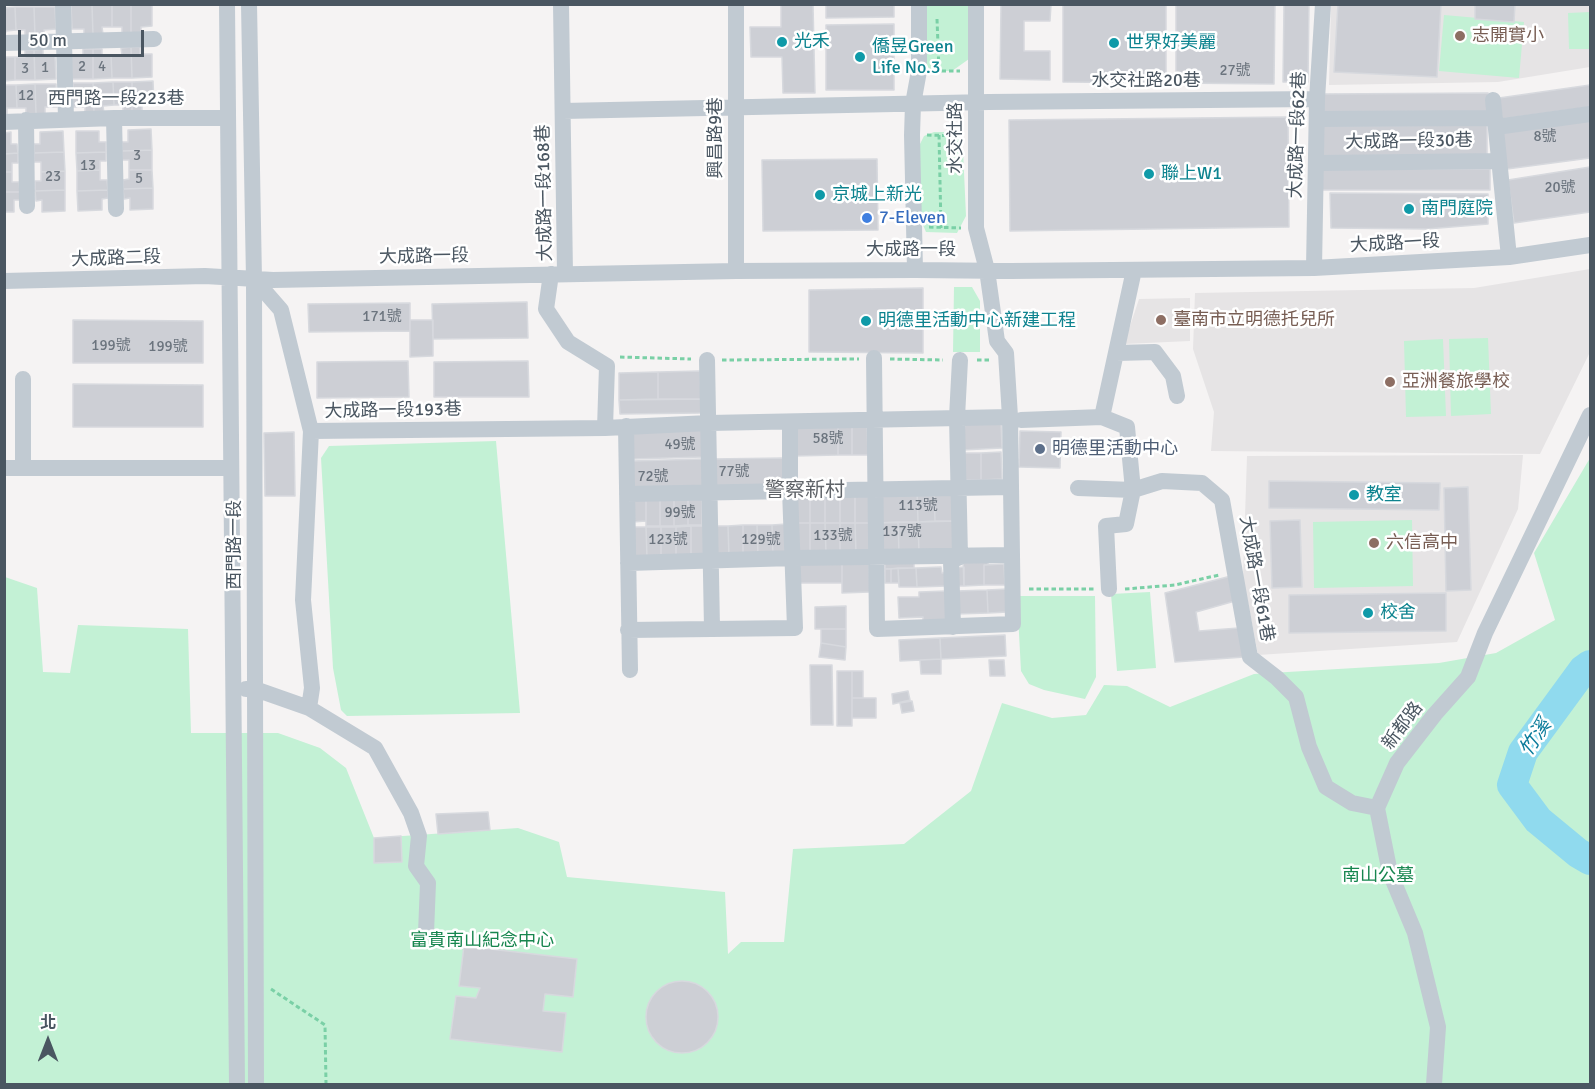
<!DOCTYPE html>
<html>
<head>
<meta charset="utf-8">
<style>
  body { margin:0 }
  #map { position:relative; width:1595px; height:1089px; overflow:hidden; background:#f5f3f3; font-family:Signika,"Noto Sans TC",sans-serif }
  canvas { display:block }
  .frame { position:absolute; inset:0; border:6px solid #4a5661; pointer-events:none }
  .north { position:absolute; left:18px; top:1011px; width:60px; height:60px; -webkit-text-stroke:4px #fff; paint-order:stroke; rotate:0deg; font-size:16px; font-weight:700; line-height:24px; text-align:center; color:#4a5661 }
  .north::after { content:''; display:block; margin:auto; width:21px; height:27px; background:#4a5661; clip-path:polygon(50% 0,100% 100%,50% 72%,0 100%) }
  .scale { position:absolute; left:18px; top:30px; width:126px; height:27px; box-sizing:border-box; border:3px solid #4a5661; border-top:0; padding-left:8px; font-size:18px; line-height:21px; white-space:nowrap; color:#4a5661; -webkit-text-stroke:4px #fff; paint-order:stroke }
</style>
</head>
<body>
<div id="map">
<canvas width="1595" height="1089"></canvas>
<div class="frame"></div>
<div class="north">北</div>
<div class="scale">50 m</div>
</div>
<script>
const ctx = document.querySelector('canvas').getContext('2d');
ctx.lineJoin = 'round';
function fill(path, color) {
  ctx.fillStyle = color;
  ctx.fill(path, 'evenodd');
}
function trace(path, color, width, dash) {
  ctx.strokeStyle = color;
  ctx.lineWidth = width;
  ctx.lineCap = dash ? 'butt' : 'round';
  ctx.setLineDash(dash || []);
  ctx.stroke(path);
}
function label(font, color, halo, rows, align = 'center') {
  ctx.font = font + ' Signika,"Noto Sans TC",sans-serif';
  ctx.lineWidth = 5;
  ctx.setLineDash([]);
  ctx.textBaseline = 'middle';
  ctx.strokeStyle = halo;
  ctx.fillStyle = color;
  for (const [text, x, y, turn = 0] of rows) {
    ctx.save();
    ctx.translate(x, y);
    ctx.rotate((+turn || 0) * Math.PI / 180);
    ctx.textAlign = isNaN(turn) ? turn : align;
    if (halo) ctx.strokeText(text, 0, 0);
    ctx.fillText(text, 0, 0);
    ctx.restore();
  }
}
fill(new Path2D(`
  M1331,5H1590V67L1498,82L1329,85Z
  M1590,269V352L1540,454L1211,451L1214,412L1193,349L1195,293L1474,288Z
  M1190,298V341L1124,344L1139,299Z
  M1523,455L1518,509L1457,642L1258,655L1243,577L1247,456Z`), '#e6e4e5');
fill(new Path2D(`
  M923,5H969V59L952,71H932L922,61Z
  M1590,12V49H1569L1568,13Z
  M1444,15L1524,22L1519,78L1439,71Z
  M934,132H948L957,136L963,150L966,216L957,233L926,232L920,218L919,146L924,136Z
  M954,287H972L980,301V352H953Z
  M1488,338L1491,414L1451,416L1449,339Z
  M1443,339L1446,416L1406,417L1404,341Z
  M496,441L520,713L347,716L341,710L333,668L321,458L329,446Z
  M1590,458V1084H5V577L37,588L43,672L70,673L78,625L188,629L191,733H278L320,748L346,768L374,838L518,828L559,842L567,877L725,892L728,954L741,942H784L793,849L904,844L971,791L1002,703L1052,718L1086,715L1104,685L1127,686L1170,707L1254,674L1439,663L1496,653L1555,620L1534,553Z
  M1412,520L1413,586L1314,588L1313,522Z
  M1150,592L1156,668L1117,671L1111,594Z
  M1017,596H1095L1096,677L1085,699L1044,690L1029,684L1021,671Z`), '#c3f1d5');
trace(new Path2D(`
  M1590,665L1583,670L1523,752L1512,785L1538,820L1578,853L1590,860`), '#90daee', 30);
const building = new Path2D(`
  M112,4V27H102L103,34L93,35L92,5Z
  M112,4H131V33H122V27H112Z
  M131,4H152V26L141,27V33H131Z
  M781,4H813L815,93H783L782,57H751L750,27H781Z
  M826,4H894V17L826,18Z
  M1001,4H1051L1050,21H1024V51H1050V80L1000,79Z
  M1063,4H1166V83L1063,82Z
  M1176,4H1275L1274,84L1176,83Z
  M1284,4H1309L1308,82H1283Z
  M1338,4H1441L1437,77L1334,72Z
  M1475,4H1515L1514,22L1475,19Z
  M71,5H92L93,35H84V29H72Z
  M15,7L16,30L6,31L4,38V8Z
  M15,7H34L35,36L25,37V30H16Z
  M34,7H55L56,29L44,30V36H35Z
  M894,24V90H826V25Z
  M131,47L132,78H112L111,55H122L121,48Z
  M131,47H140V54H152V77L132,78Z
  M43,49V56H55L56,79L35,80L34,50Z
  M83,49H93V79H72L71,56H83Z
  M93,49H102V55H111L112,78L93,79Z
  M25,50H34L35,80H15V57H25Z
  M4,51L5,57H15V80L4,81Z
  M153,81L154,104L142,105V111H132V82Z
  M113,82L114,105L103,106L104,113H94L93,83Z
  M113,82H132V111L123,112V105H114Z
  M73,83H93L94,113H85V107H73Z
  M35,84H56L57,107H45V114H36Z
  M35,84L36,114H26V108H17L16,85Z
  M4,85H16L17,108H7V115H4Z
  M1590,85V107L1502,119L1499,98Z
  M1488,93V112L1323,113V94Z
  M1288,117L1289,227L1010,231L1009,120Z
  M1590,119V158L1507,169L1502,131Z
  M1487,125V155L1320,156V126Z
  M151,129L152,150L122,151V142H128V130Z
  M63,131L64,152L34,153V144H40V132Z
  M76,131H99V142H106V152L76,153Z
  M11,132V144H17L18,153L4,154V133Z
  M152,150V170H129V160H122V151Z
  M64,152L65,171L41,172V162H34V153Z
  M106,152V161H100V170L77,171L76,153Z
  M18,153V163H12V172H4V154Z
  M877,159L878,230L763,231L762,160Z
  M1590,167V212L1514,223L1508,180Z
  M1322,169H1490V190H1322Z
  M100,170V180H107L108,190L77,191V171Z
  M129,170H152L153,188L123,189V180L129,179Z
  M65,171V190L35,191V181H41V172Z
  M4,172H12V182H19L20,192H4Z
  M153,188V209L130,210V198L124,199L123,189Z
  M65,190V211L42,212V200L36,201L35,191Z
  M108,190V198L102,199V210L78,211L77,191Z
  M4,192H20V200H14V212H4Z
  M1330,193L1488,194V224L1427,229L1331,228Z
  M923,288V353L809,352V290Z
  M527,302L528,338L433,339L432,304Z
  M410,303V331L309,332L308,304Z
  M73,320L203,321V363H73Z
  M410,320H433V356L410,357Z
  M408,361L409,397L317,398V362Z
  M528,361L529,397H434V362Z
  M700,371L701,399H658V372Z
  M658,372V399L619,400V373Z
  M73,384L203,385V427H73Z
  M701,399V413L620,414L619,400Z
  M1001,422L1002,448L962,450L965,423Z
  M838,424V455L794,456L793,425Z
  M838,424H852V455H838Z
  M852,424H867L868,455H852Z
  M702,428L703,457L631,459L630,429Z
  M1020,431L1061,432L1060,468L1019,467Z
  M294,432L295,496H265L264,433Z
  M1001,452L1002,479L981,480V453Z
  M960,453H981V480H961Z
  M785,458V488L712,490L711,459Z
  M704,459V490L631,492V461Z
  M1269,481L1440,483L1439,510L1269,508Z
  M1468,487L1471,590L1446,591L1444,488Z
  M917,490L918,522L878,523L877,492Z
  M917,490H934L935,521L918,522Z
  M934,490H955L956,521H935Z
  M795,492H810V523H795Z
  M810,492H825V523H810Z
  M825,492H840V523H825Z
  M840,492H855V523H840Z
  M855,492H870V523H855Z
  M660,496V526H646V497Z
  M660,496H674V526H660Z
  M674,496H688V525L674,526Z
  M688,496H702V525H688Z
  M631,497H646V521L632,522Z
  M1300,520L1302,587L1272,588L1270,521Z
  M956,521L957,551L919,552L918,522Z
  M898,522L899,553H879L878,523Z
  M898,522H918L919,552L899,553Z
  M795,523H810V553L795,554Z
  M810,523H825L826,553H810Z
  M825,523H840V553H826Z
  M840,523H855L856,553H840Z
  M855,523H870L871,553H856Z
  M787,524L788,555H773L772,525Z
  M743,525H757L758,556H743Z
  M743,525V556H729L728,526Z
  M757,525H772L773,555L758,556Z
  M691,526V557L676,558V527Z
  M691,526H705L706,557H691Z
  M713,526H728L729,556L714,557Z
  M631,527H646L647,558H632Z
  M646,527H661V558H647Z
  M661,527H676V558H661Z
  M963,559L988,562V565H984V585L964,586Z
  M869,562L870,592L842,593V563Z
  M914,562V568L885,569V563Z
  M797,563H842V583H797Z
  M1004,564L1005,585H984V565Z
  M941,567L942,573H947V586L917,587L916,568Z
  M964,567V586H956L955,568Z
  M898,568L899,583H891V569Z
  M898,568H916L917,587H899Z
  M885,569H891V583H885Z
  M1231,576L1235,601L1196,612L1199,631L1239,628L1244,657L1175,662L1165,593Z
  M1008,589V612L988,613L987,590Z
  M987,590L988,613L956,614V591Z
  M947,591L948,621L923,622V617L899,618L898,597H919V592Z
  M1446,593V631L1289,633V595Z
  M846,606V629H815V607Z
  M821,629H846V647L821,643Z
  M1005,635L1006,656L941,659L940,638Z
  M940,638L941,659L900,661L899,640Z
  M821,643L846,647L845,660L819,657Z
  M941,659V674H921L920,660Z
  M989,660H1004L1005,676H990Z
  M810,665H832L833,725H811Z
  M837,671H852V726H837Z
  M852,671H863V698H852Z
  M908,691L910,700L893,704L892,694Z
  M852,698H876V718H852Z
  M912,701L914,711L902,713L900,703Z
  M488,812L490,830L438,834L436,814Z
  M401,836L402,862L374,863V838Z
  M464,946L577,959L573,997L545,994L543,1011L566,1013L562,1052L450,1039L456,996L476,998L480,988L459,986Z
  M646 1017a36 36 0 1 1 72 0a36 36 0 1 1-72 0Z`);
fill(building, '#cdcfd5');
trace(building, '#d7d9de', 1.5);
trace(new Path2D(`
  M937,19L939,71
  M934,71H960
  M927,135L960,136
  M939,135L941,228
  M929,227L961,228
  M620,357L691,359
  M890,359L943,360
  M722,360L859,359
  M977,360H991
  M1029,589H1095
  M1125,589L1175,585L1219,575
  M271,989L325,1025L326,1084`), '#7ad0a6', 3, [4.5, 3]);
trace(new Path2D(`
  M63,4L66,119
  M227,4L237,1084
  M249,4L254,279L256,1084
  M561,4L565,274
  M4,43L154,39
  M1493,100L1509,257
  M563,111L989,102L1317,99
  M114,118L116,209
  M1320,119L1495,118
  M26,120L27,206
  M4,122L114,118H228
  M1496,127L1590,114
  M1320,163L1499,161
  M1314,268L1317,99L1323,4
  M915,270L912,135L913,104L919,71V4
  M1134,270L1102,417L1127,427L1133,490L1162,481L1202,483L1222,500L1250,657L1277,678L1296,697L1309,747L1326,787L1352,803L1377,808
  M736,271V4
  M551,274L546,309L568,342L607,366L605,428
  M254,279L281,310L311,431L605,428L709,423L1010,417
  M4,281L205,276L273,280L736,271L915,270L1011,271L1314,268L1509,257L1590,245
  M1116,353L1155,352L1173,376L1177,396
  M874,358L877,629L1013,624L1010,417L1006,353L997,341L987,270L976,228V4
  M707,360L712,628
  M1021,420L1102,417
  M626,426L630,670
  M23,467V379
  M4,468H230
  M1078,488L1133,490L1126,524L1106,526L1109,589
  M627,494L1010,487
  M628,563L793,558L1012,555
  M953,627L951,561L960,557L957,417L960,360
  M628,630L795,628L790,490V422
  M246,689H255L309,708L375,748L411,813L419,836L416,866L428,883L426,933
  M309,708L312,688L303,600L311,431
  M1434,1084L1438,1027L1415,933L1390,873L1377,808L1397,763L1435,714L1468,677L1485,633L1590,415`), '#c1cad2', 16);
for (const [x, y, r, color] of [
  [1460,36,6,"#8d6e63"],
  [782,42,6,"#0f9aa8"],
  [1114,43,6,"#0f9aa8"],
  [860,57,6,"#0f9aa8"],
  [1149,174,6,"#0f9aa8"],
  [820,195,6,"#0f9aa8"],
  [1409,209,6,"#0f9aa8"],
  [867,218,6,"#3f7fe0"],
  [1161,320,6,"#8d6e63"],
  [866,321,6,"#0f9aa8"],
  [1390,382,6,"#8d6e63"],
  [1040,449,6,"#5c6f8a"],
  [1354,495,6,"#0f9aa8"],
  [1374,543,6,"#8d6e63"],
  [1368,613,6,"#0f9aa8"]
]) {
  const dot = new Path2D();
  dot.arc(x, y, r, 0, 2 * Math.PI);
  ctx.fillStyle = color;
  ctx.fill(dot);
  trace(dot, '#fff', 2);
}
label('15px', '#6b747e', null, [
  ["2",82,67],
  ["4",102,67],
  ["1",45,68],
  ["3",25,69],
  ["27號",1235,71],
  ["12",26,96],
  ["8號",1545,137],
  ["3",137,156],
  ["13",88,166],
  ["23",53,177],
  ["5",139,179],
  ["20號",1560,188],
  ["171號",382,317],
  ["199號",111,346],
  ["199號",168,347],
  ["58號",828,439],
  ["49號",680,445],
  ["77號",734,472],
  ["72號",653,477],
  ["113號",918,506],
  ["99號",680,513],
  ["137號",902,532],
  ["133號",833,536],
  ["123號",668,540],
  ["129號",761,540]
]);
label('18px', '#785e54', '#fff', [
  ["志開實小",1472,36],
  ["臺南市立明德托兒所",1173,320],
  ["亞洲餐旅學校",1402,382],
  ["六信高中",1386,543]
], 'left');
label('18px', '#0d838f', '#fff', [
  ["光禾",794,42],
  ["世界好美麗",1126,43],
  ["僑昱Green",872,47],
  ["Life No.3",872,68],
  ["聯上W1",1161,174],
  ["京城上新光",832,195],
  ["南門庭院",1421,209],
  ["明德里活動中心新建工程",878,321],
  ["教室",1366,495],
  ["校舍",1380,613]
], 'left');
label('18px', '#4a5661', '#fff', [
  ["水交社路20巷",1146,81],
  ["西門路一段223巷",116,99],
  ["大成路一段62巷",1298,135,-88],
  ["興昌路9巷",716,138,-90],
  ["水交社路",956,138,-90],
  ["大成路一段30巷",1409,142,-1],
  ["大成路一段168巷",545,193,-91],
  ["大成路一段",1395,244,-3],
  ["大成路一段",911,250],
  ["大成路一段",424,257,-1],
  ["大成路二段",116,259,-2],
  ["大成路一段193巷",393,411,-1],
  ["西門路一段",235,545,-90],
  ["大成路一段61巷",1256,579,80],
  ["新都路",1403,726,-53]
]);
label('18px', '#366cbe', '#fff', [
  ["7-Eleven",879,218]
], 'left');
label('18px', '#4e5e75', '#fff', [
  ["明德里活動中心",1052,449]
], 'left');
label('18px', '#17864f', '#fff', [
  ["南山公墓",1378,876],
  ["富貴南山紀念中心",482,941]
]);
label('20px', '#5f6368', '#fff', [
  ["警察新村",805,491]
]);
label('italic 20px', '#0c7c9b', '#fff', [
  ["竹溪",1536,738,-56]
]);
</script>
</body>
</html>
